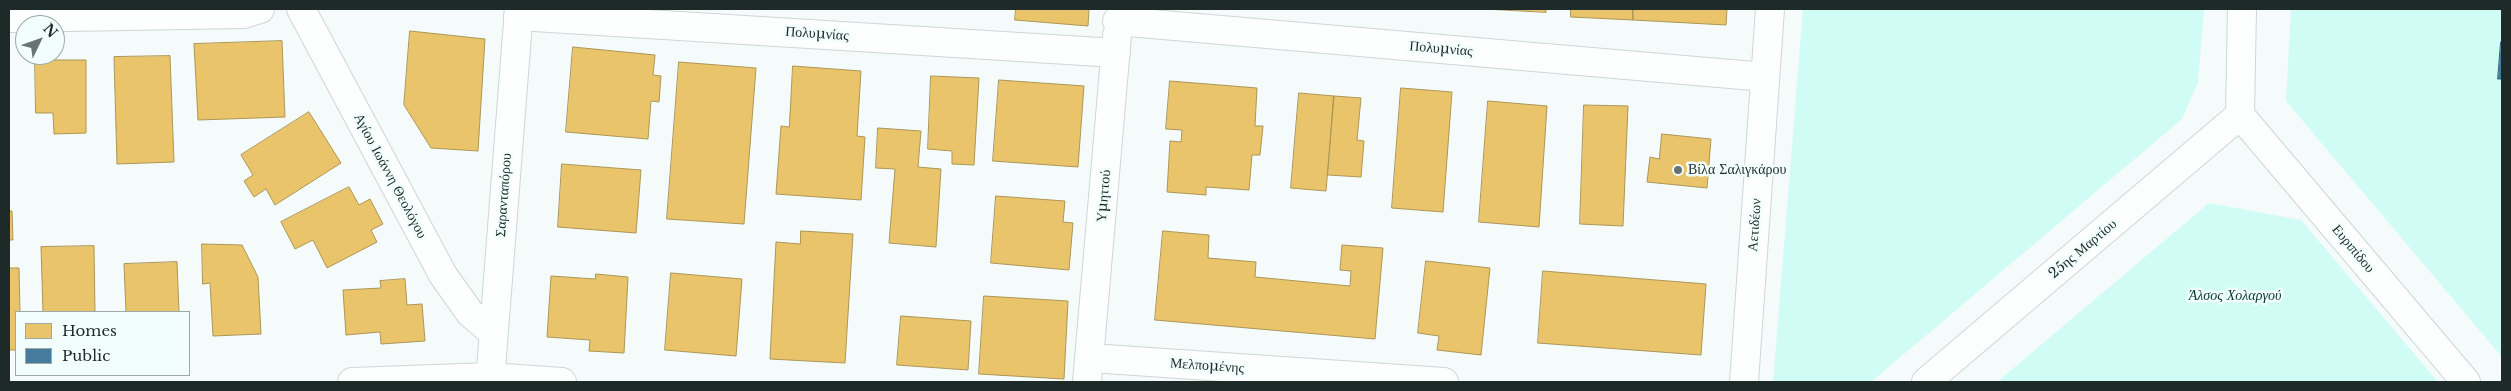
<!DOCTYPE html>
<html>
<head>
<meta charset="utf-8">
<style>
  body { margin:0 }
  #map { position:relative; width:2511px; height:391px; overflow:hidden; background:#f4fbfa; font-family:"Libre Baskerville",serif }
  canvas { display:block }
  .frame { position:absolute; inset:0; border:10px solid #1d2a28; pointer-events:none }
  .legend { position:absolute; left:15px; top:311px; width:175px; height:65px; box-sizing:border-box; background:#f1fefc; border:1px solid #9ca9a7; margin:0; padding:6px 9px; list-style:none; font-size:15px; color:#1d2a28 }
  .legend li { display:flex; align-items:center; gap:10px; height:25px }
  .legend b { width:25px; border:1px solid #9ca9a7 }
  .north { position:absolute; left:15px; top:15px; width:50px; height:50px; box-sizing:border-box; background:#f1fefc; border:1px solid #9ca9a7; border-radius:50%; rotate:48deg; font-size:14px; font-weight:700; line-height:20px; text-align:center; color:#1d2a28 }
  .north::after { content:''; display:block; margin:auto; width:18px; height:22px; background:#687372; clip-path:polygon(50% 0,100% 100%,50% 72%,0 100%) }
</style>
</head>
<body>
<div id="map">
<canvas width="2511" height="391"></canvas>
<div class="frame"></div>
<ul class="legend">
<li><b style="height:14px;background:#e9c46a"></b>Homes</li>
<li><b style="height:14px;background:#457b9d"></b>Public</li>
</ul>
<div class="north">N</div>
</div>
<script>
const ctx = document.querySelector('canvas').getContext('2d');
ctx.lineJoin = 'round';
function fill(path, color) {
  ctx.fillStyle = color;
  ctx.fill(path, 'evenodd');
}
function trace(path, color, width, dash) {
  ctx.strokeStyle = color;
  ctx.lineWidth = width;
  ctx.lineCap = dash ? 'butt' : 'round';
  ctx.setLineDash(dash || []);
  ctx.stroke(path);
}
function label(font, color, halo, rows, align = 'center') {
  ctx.font = font + ' "Libre Baskerville",serif';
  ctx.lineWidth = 5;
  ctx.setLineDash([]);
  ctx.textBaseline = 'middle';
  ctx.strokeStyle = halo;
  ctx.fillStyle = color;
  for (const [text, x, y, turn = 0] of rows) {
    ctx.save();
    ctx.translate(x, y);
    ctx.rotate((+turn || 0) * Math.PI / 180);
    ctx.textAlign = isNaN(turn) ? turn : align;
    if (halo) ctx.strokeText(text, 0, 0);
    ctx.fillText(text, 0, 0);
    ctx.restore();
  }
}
fill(new Path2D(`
  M1803,9H2204L2198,82L2182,119L1871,382H1773Z
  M2291,9H2502V357L2286,101Z
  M2209,203L2301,220L2438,382H1997Z`), '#d0fcf5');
const homes = new Path2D(`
  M1016,9H1089L1088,26L1015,20Z
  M1485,9H1546V12Z
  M1571,9H1633V20L1571,17Z
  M1633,9H1727L1726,25L1633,20Z
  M410,31L485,39L478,151L431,148L404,105Z
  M282,41L285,117L198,120L194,44Z
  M573,47L655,55L653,75L661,76L659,102L651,101L648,139L566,132Z
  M170,56L174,162L117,164L114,57Z
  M35,60H86V133L54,134L53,113H36Z
  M679,62L756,68L744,224L667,219Z
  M793,66L861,71L857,136L865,137L861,200L776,194L781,126L789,127Z
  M931,76L979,78L974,165L952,164V151L928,149Z
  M999,80L1084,86L1078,167L993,161Z
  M1170,81L1257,88L1255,126H1263L1260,155H1252L1249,190L1206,187V195L1167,192L1170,141L1181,142L1182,130L1166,129Z
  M1401,88L1452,92L1443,212L1392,208Z
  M1299,93L1334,96L1326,191L1291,188Z
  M1334,96L1361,98L1357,140L1364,141L1361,177L1328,175Z
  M1488,101L1547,106L1539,227L1479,222Z
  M1584,105L1628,106L1623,226L1580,224Z
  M309,112L341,163L275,205L266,189L254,197L244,181L253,175L241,155Z
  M878,128L921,131L918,167L941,169L936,247L889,243L895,169L876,168Z
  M1662,134L1711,139L1707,188L1647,182L1650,157L1659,159Z
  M562,164L641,170L636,233L558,227Z
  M349,187L359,205L370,199L383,224L371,230L377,242L327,268L313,240L295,249L281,222Z
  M996,196L1065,201L1063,222L1073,223L1069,270L991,263Z
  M9,211H12L13,240H9Z
  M801,231L853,234L845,363L770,359L776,242L800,244Z
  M1163,231L1209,235L1208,258L1256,262L1255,277L1350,286L1351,271L1340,270L1342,245L1383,248L1375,339L1155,320Z
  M202,244L242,245L258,277L261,334L213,336L210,283L203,284Z
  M94,246L95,312H43L41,247Z
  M1426,261L1490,268L1481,355L1437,350L1439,336L1418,333Z
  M177,262L179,312H126L124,264Z
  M9,268H19L20,312H16V350H9Z
  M1543,271L1706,284L1701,355L1538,343Z
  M671,273L742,279L736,356L665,350Z
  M596,274L628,277L624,353L589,351L590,340L547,337L551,276L595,279Z
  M405,279L407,305L422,304L425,341L381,344L380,332L346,335L343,290L381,288L380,281Z
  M984,296L1068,301L1064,379L979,374Z
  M901,316L971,321L968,370L897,365Z`);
fill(homes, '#e9c46a');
trace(homes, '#ac9656', 1);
const public = new Path2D(`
  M2501,42H2502V79H2498Z`);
fill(public, '#457b9d');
trace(public, '#39637a', 1);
const minor = new Path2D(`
  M301,9L443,275L470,313L493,333
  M518,16L1116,53
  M9,18L244,14L260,9
  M1117,21L1765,77
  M1091,358L1444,382
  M352,382L490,377L562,382
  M490,382L519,9
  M1087,382L1117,35
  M1744,382L1770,9`);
const tertiary = new Path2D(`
  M2240,115L2466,382
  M2240,115L2242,9
  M1926,382L2240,115`);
trace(minor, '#ced7d6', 30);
trace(tertiary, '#ced7d6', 30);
trace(minor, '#fdfefe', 28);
trace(tertiary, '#fdfefe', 28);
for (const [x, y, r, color] of [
  [1678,170,5,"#687372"]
]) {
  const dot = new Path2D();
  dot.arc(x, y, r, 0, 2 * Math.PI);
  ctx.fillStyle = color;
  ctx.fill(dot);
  trace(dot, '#f1fefc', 2);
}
label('14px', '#1d2a28', '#f1fefc', [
  ["Πολυμνίας",817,34,4],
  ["Πολυμνίας",1441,49,5],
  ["Αγίου Ιωάννη Θεολόγου",390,176,62],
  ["Σαρανταπόρου",504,195,-86],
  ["Υμηττού",1104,196,-85],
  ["Αετιδέων",1755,225,-86],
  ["25ης Μαρτίου",2083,249,-40],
  ["Ευριπίδου",2353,249,50],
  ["Μελπομένης",1207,366,4]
]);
label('14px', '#1d2a28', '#f1fefc', [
  ["Βίλα Σαλιγκάρου",1688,170]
], 'left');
label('italic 14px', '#073833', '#f1fefc', [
  ["Άλσος Χολαργού",2235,296]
]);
</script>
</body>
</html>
